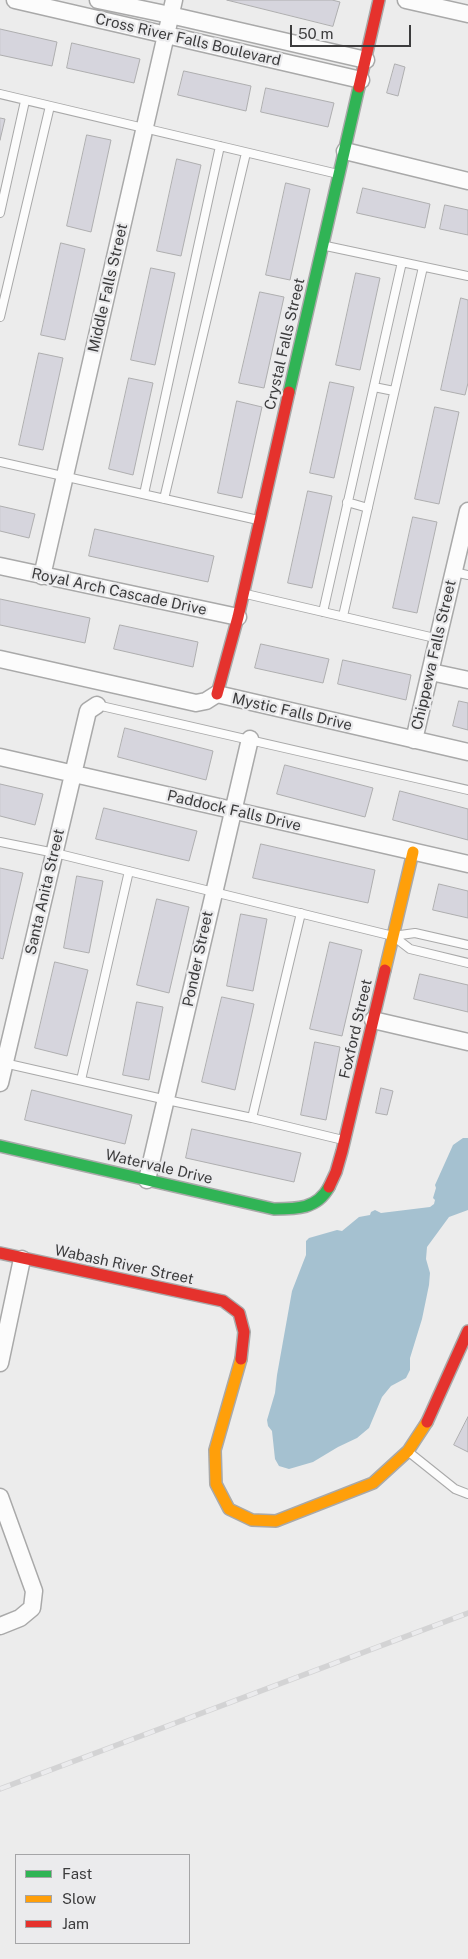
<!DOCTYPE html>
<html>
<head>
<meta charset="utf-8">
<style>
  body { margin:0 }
  #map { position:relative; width:468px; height:1959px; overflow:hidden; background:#ececec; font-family:"Public Sans",sans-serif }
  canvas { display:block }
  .legend { position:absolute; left:15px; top:1854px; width:175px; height:90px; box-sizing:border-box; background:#ebebed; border:1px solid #a5a5a7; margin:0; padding:6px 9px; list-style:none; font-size:15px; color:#3c3c3d }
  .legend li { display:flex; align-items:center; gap:10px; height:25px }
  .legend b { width:25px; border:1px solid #a5a5a7 }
  .scale { position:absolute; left:290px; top:25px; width:121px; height:22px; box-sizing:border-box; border:2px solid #3c3c3d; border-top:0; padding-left:6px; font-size:15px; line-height:18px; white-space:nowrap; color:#3c3c3d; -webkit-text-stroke:4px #ebebed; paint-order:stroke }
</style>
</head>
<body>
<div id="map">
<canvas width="468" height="1959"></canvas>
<ul class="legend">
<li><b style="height:6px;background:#30b455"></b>Fast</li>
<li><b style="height:6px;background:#ff9f0a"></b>Slow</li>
<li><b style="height:6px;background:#e5322d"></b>Jam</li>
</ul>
<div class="scale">50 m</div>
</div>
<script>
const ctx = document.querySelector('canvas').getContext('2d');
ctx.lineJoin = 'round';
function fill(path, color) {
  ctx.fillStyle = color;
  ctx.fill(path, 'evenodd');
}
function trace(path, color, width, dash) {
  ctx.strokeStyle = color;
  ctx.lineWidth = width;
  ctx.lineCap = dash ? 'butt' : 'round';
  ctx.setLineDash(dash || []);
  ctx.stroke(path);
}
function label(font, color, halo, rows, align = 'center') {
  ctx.font = font + ' "Public Sans",sans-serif';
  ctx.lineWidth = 4.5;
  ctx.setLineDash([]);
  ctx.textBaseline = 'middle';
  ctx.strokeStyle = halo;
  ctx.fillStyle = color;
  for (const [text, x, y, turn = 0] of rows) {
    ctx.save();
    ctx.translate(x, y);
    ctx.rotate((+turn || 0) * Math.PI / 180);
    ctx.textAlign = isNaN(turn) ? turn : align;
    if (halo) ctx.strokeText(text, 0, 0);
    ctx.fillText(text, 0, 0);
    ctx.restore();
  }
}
fill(new Path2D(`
  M463,1138H468V1210L449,1217L427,1247L426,1259L430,1273L429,1285L422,1319L410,1358V1370L406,1378L391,1386L382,1397L369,1428L357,1438L338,1447L313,1462L289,1469L279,1466L275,1459L272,1431L268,1426L267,1420L275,1393L277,1375L292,1291L306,1255V1241L309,1238L337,1230L342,1231L359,1217L370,1215L371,1212L375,1210L381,1213L430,1207L434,1204L435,1200L433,1198L436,1188L435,1185L453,1145Z`), '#a5c1d0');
const building = new Path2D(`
  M227,0H332L340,2L333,26Z
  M0,29L57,42L52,66L0,55Z
  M72,43L140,59L134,83L67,68Z
  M395,64L405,67L398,96L387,93Z
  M184,71L251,86L246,111L178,95Z
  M266,88L334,103L328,127L261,112Z
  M0,118L5,119L0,140Z
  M87,135L111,140L91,232L67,226Z
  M177,159L201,165L181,256L157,251Z
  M286,183L310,189L290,280L266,275Z
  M363,188L430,204L425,228L357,213Z
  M445,205L468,210V235L440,229Z
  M61,243L85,249L65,340L41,335Z
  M151,268L175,273L155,365L131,360Z
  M356,273L380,278L360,370L336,365Z
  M260,292L284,297L264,388L239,383Z
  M461,298L468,300V383L465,395L441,390Z
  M39,353L63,358L43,450L19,445Z
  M129,378L153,383L133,475L109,469Z
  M330,382L354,387L334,478L310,473Z
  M237,401L262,407L242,498L218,493Z
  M435,407L459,412L439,504L415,499Z
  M308,491L332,496L312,588L288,583Z
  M0,506L35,514L29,538L0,531Z
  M413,517L437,522L417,613L393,608Z
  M95,529L214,556L208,582L89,556Z
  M0,599L90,618L85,643L0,625Z
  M120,625L198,642L193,667L114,649Z
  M261,644L329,659L323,683L255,668Z
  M343,660L411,675L406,700L338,684Z
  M459,701L468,703V730L453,726Z
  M125,728L213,751L206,780L118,757Z
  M285,765L373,788L365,817L277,794Z
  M0,784L43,794L35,825L0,816Z
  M400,791L468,809V840L393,820Z
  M104,808L197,831L189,861L96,839Z
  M261,844L375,870L368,903L253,878Z
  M0,868L23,873L3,959L0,958Z
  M77,876L103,881L89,953L64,948Z
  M439,884L468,891V918L433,910Z
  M157,899L189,907L169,993L137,985Z
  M241,914L267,919L253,991L227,986Z
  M330,942L362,950L342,1036L310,1029Z
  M55,962L88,970L67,1056L35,1048Z
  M420,974L468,985V1012L414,999Z
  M222,997L254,1004L235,1090L202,1082Z
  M137,1002L163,1007L149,1080L123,1075Z
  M315,1042L340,1047L326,1120L301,1115Z
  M381,1088L393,1091L387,1115L376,1113Z
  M32,1090L132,1115L125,1144L25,1120Z
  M192,1129L301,1153L294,1182L186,1158Z
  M468,1417V1452L454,1445Z`);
fill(building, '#d6d5dd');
trace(building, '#aeaeaf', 1);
const lane = new Path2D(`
  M0,94L338,174
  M0,213L25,101
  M326,246L468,276
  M0,317L50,106
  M374,387L394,391
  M0,462L258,520
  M144,494L220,146
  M164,499L246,153
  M347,502L368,508
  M454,572L468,575
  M246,594L439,639
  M323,612L402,262
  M343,616L423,267
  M97,705L468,790
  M0,842L55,853L393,936L415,933L468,945
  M301,913L252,1118L343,1140
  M397,939L410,949L468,963
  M4,1063L167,1100L252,1118
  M81,1080L129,871
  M410,1453L455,1489L468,1494`);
const street = new Path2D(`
  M15,0L361,80
  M98,0L170,15L366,60
  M406,0L468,14
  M345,151L468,181
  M0,566L238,617
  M42,576L174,0
  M0,659L196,703L206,701L217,694L468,752
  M431,672L468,680
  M414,740L468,511
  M0,757L468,864
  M373,1020L468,1042
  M0,1083L88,711L97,705
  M147,1180L250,739
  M0,1363L22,1259
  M0,1497L34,1591L32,1608L20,1618L0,1626`);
const fast = new Path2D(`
  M289,392L359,87
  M0,1146L274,1209C297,1209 317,1209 329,1187`);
const slow = new Path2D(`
  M385,970L413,852
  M241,1359L215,1450L216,1484L229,1509L252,1520L276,1521L373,1483L408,1451L427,1422`);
const jam = new Path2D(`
  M359,87L379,0
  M217,694L238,617L289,392
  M329,1187L336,1172L342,1151L385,970
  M0,1253L223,1301L239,1313L244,1332L241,1359
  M427,1422L468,1331`);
trace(lane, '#a9a9a9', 10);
trace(street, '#a9a9a9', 19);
trace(fast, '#a9a9a9', 14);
trace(slow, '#a9a9a9', 14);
trace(jam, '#a9a9a9', 14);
trace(lane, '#fcfcfc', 8);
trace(street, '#fcfcfc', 16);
trace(fast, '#30b455', 11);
trace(slow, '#ff9f0a', 11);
trace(jam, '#e5322d', 11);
const rail = new Path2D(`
  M0,1789L468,1613`);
trace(rail, '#d3d3d4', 5.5);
trace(rail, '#ebebed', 4, [11]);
label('15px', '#3c3c3d', '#ebebed', [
  ["Cross River Falls Boulevard",188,40,13],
  ["Middle Falls Street",108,288,-77],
  ["Crystal Falls Street",285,344,-77],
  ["Royal Arch Cascade Drive",119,592,12],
  ["Chippewa Falls Street",434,655,-77],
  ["Mystic Falls Drive",292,712,13],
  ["Paddock Falls Drive",234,811,13],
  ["Santa Anita Street",45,892,-77],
  ["Ponder Street",198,959,-78],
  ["Foxford Street",356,1029,-77],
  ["Watervale Drive",159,1167,13],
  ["Wabash River Street",124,1265,12]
]);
</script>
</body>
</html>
